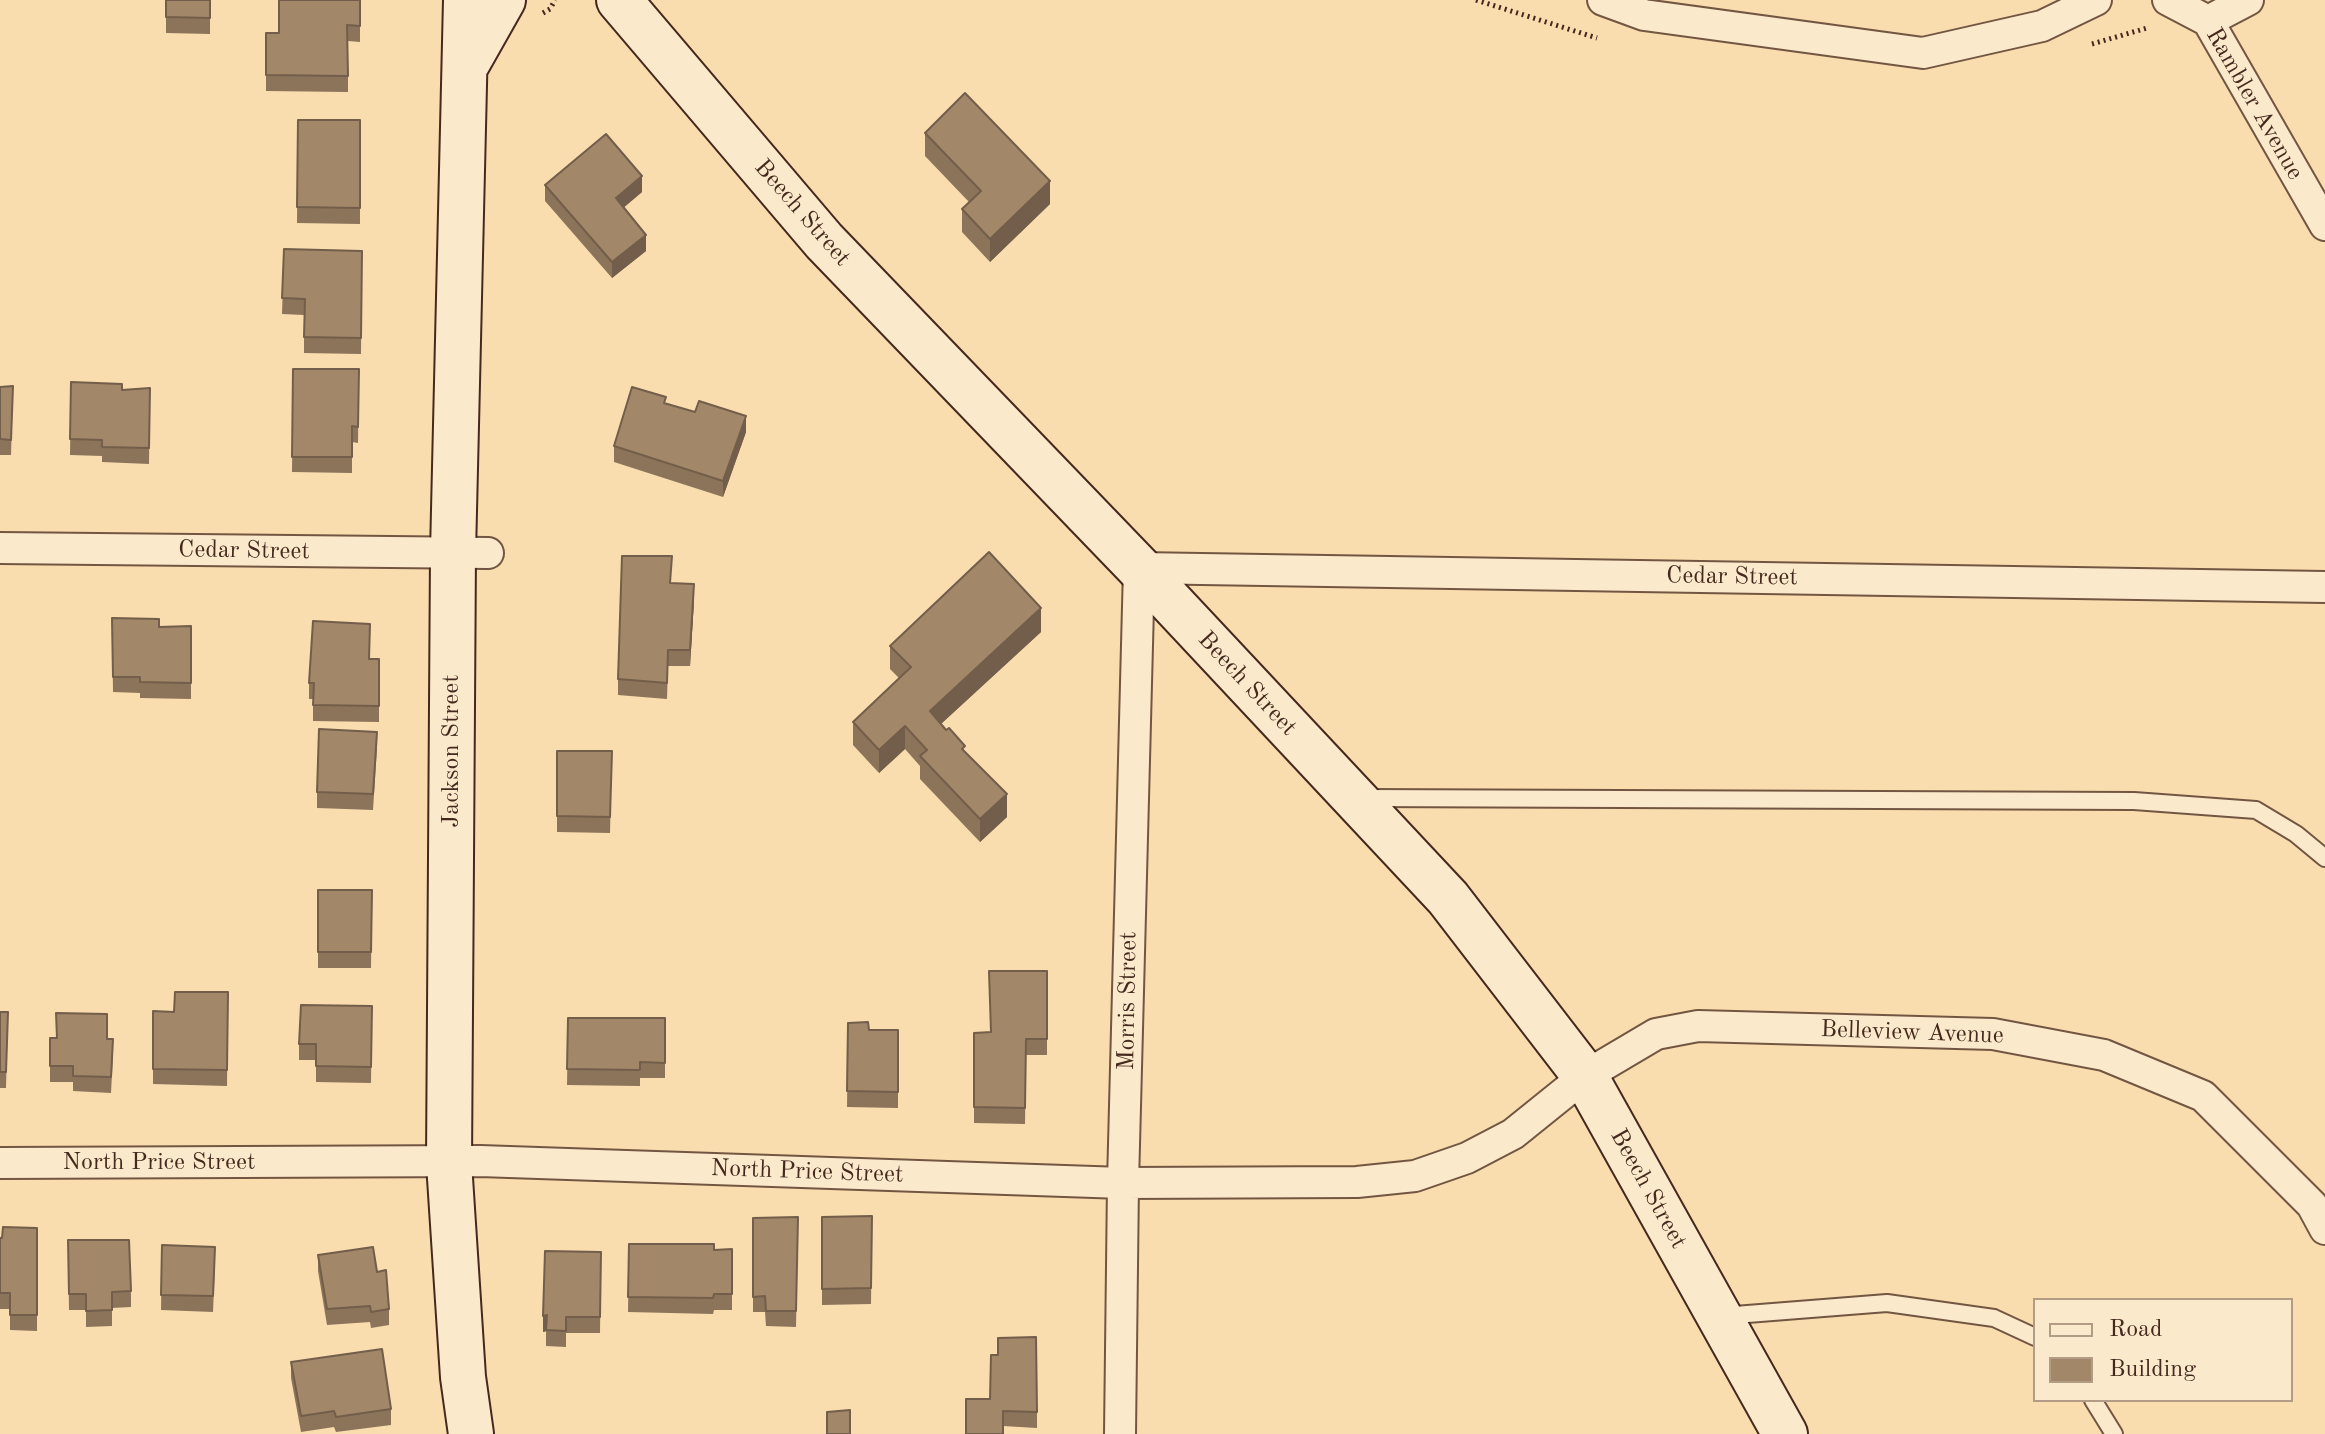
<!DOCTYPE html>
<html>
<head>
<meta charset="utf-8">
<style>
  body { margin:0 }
  #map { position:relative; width:2325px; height:1434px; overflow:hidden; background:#f9ddaf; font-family:"Old Standard TT",serif }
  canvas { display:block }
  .legend { position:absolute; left:2033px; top:1298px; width:260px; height:104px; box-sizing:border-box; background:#fbe9cb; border:2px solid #b29c86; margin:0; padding:10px 14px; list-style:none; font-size:24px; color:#45291e }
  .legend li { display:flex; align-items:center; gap:16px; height:40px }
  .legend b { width:40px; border:2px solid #b29c86 }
</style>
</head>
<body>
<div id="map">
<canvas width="2325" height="1434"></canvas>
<ul class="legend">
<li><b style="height:10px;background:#fbe9cb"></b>Road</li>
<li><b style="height:22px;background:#a38769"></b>Building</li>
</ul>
</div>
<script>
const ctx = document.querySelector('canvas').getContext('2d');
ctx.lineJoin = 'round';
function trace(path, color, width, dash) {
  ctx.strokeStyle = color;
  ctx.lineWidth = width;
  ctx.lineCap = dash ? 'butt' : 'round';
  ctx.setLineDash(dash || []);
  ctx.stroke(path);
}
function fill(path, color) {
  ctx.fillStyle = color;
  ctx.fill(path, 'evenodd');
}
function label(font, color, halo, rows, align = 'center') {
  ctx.font = font + ' "Old Standard TT",serif';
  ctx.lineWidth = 6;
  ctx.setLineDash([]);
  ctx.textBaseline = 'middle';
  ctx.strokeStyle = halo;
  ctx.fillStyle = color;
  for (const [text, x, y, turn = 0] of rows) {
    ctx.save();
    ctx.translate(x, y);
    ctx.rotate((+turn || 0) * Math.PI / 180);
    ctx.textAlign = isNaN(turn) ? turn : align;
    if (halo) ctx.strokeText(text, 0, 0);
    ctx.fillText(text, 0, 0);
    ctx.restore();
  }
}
const lane = new Path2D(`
  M1363,798L2134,801L2256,810L2296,834L2325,858
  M1722,1316L1887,1303L1994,1318L2035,1337
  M2093,1400L2114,1434`);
const street = new Path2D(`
  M1603,0L1644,15L1923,53L2042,26L2096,0
  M2168,0L2208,21L2325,225
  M2208,21L2248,0
  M0,548L488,553
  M0,1163L480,1161L1123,1183L1357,1182L1415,1176L1467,1158L1513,1134L1585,1076L1656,1034L1698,1026L1993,1034L2104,1055L2203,1096L2312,1205L2325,1229
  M1120,1434L1123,1183L1139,568L2325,587`);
const secondary = new Path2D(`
  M466,0L453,553L449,1163L463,1377L471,1434
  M619,0L824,241L1139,568L1448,898L1585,1076L1785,1434
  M468,62L503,0`);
trace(lane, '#725642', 20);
trace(street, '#725642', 34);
trace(secondary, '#45291e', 48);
trace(new Path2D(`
  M1476,0L1597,38
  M543,13L550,9L555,0
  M2092,44L2147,28`), '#45291e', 5, [2, 4]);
trace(lane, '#fbe9cb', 16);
trace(street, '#fbe9cb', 30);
trace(secondary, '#fbe9cb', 44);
fill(new Path2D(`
  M166,0H210V34L166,33Z
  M360,0V42L348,41V92L266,91V33H279Z
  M298,120H360V224L297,223Z
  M925,133L1050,204L990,262L962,232V209L969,202L925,156Z
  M545,185L642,192L623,208L646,251L612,278L545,201Z
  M284,249L362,251L361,354L304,353V315L282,314Z
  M293,369H359L358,443L352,442V473L292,472Z
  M71,382L122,390L150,388L149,464L102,462V456L70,455Z
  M13,386L11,455H0V387Z
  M666,404L746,432L723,497L614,462V446Z
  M671,583L694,600L690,666H668L667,699L618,695V679Z
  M112,618L159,627L191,626V699L140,698V693L113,692Z
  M1041,632L941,724L965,751L1007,817L980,842L920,779V766L905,749L879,773L853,745V722L899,678L890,669V646Z
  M370,659H379V722L313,721V699H309V683Z
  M377,748L373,810L317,808V792Z
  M557,751H612L610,833L557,832Z
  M318,890H372L371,968H318Z
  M989,971H1047V1055H1026L1025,1124L974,1123V1033L991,1032Z
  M228,992L227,1086L153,1084V1011L174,1012Z
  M372,1006L371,1083L316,1082V1060H299V1044Z
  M0,1012H8L6,1088H0Z
  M568,1018H665V1078H640V1086L567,1085Z
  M848,1023L869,1030H898V1108L847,1107Z
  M50,1038L107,1039L113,1055L111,1093L73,1091V1082H50Z
  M872,1216L871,1304L822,1305V1217Z
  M798,1217L796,1327L766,1326L765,1312H753V1218Z
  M37,1228V1331L10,1330V1309H0V1238Z
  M68,1240L131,1291V1307L112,1308V1326L86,1327V1310H69Z
  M629,1244L714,1250L732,1249V1310H714L713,1314L628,1312Z
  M162,1245L215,1263L213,1312L161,1310Z
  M601,1252L600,1333H566V1347L546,1346V1331L543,1332Z
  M318,1255L377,1272L389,1309V1325L371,1328L370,1322L327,1325L318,1271Z
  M291,1362L391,1409V1425L336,1432L334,1427L301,1432L291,1378Z
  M966,1399L1037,1412V1428L1003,1426Z`), '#8c745a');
fill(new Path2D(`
  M642,176V192L616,214V198Z
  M1050,181V204L990,262V239Z
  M646,235V251L612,278V262Z
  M746,416V432L723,497V481Z
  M694,584V600L690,666V650Z
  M1041,608V632L930,734V711Z
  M905,726V749L879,773V750Z
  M1007,794V817L980,842V819Z
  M547,1315V1331L543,1332V1316Z`), '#725e4a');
const building = new Path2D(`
  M166,0H210V18L166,17Z
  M279,0H360V26L347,25L348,76L266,75V33H279Z
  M965,93L1050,181L990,239L962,209L981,191L925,133Z
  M298,120H360V208L297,207Z
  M606,134L642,176L616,198L646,235L612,262L545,185Z
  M284,249L362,251L361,338L304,337L305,299L282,298Z
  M293,369H359L358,427L352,426V457H292Z
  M71,382L122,384V390L150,388L149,448L102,447V440L70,439Z
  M13,386L11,440L0,439V387Z
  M632,387L666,397L664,403L695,412L699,401L746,416L723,481L614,446Z
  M989,552L1041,608L930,711L946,730L949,728L965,746L962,749L1007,794L980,819L920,756L927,750L905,726L879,750L853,722L911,667L890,646Z
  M622,556H672L670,583L694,584L690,650H668L667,683L618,679Z
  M112,618L159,619V627L191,626V683L140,682V677H113Z
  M313,621L370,624L369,659H379V706L313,705L314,683H309Z
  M319,729L377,732L373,794L317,792Z
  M557,751H612L610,817L557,816Z
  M318,890H372L371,952H318Z
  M989,971H1047V1039H1026L1025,1108L974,1107V1033L991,1032Z
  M175,992H228L227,1070L153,1069V1011L174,1012Z
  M301,1005L372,1006L371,1067L316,1066V1044H299Z
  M0,1012H8L6,1072H0Z
  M56,1013L107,1014V1039H113L111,1077L73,1076V1066H50V1038H57Z
  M568,1018H665V1063L640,1062V1070L567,1069Z
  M868,1022L869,1030H898V1092L847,1091L848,1023Z
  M872,1216L871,1288L822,1289V1217Z
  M798,1217L796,1311H766L765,1296L753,1297V1218Z
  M3,1227L37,1228V1315H10V1293H0V1238H2Z
  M68,1240H129L131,1291L112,1292V1310L86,1311V1294H69Z
  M629,1244H714V1250L732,1249V1294H714L713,1298L628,1297Z
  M162,1245L215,1247L213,1296L161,1295Z
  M373,1247L377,1272L386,1270L389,1309L371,1312L370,1306L327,1309L318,1255Z
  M545,1251L601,1252L600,1317H566V1331L546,1330L547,1315L543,1316Z
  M1036,1337L1037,1412L1003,1411V1434H966V1399H990L991,1355H998V1338Z
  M382,1349L391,1409L336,1417L334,1411L301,1416L291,1362Z
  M850,1410V1434H827V1412Z`);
fill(building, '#a38769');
trace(building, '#725e4a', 2);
label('24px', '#45291e', '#fbe9cb', [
  ["Rambler Avenue",2254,104,60],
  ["Beech Street",802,213,49],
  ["Cedar Street",244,551,1],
  ["Cedar Street",1732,577,1],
  ["Beech Street",1247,684,47],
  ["Jackson Street",452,751,-90],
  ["Morris Street",1128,1001,-89],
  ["Belleview Avenue",1912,1033,2],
  ["North Price Street",159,1163],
  ["North Price Street",807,1172,2],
  ["Beech Street",1648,1189,61]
]);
</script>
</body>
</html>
